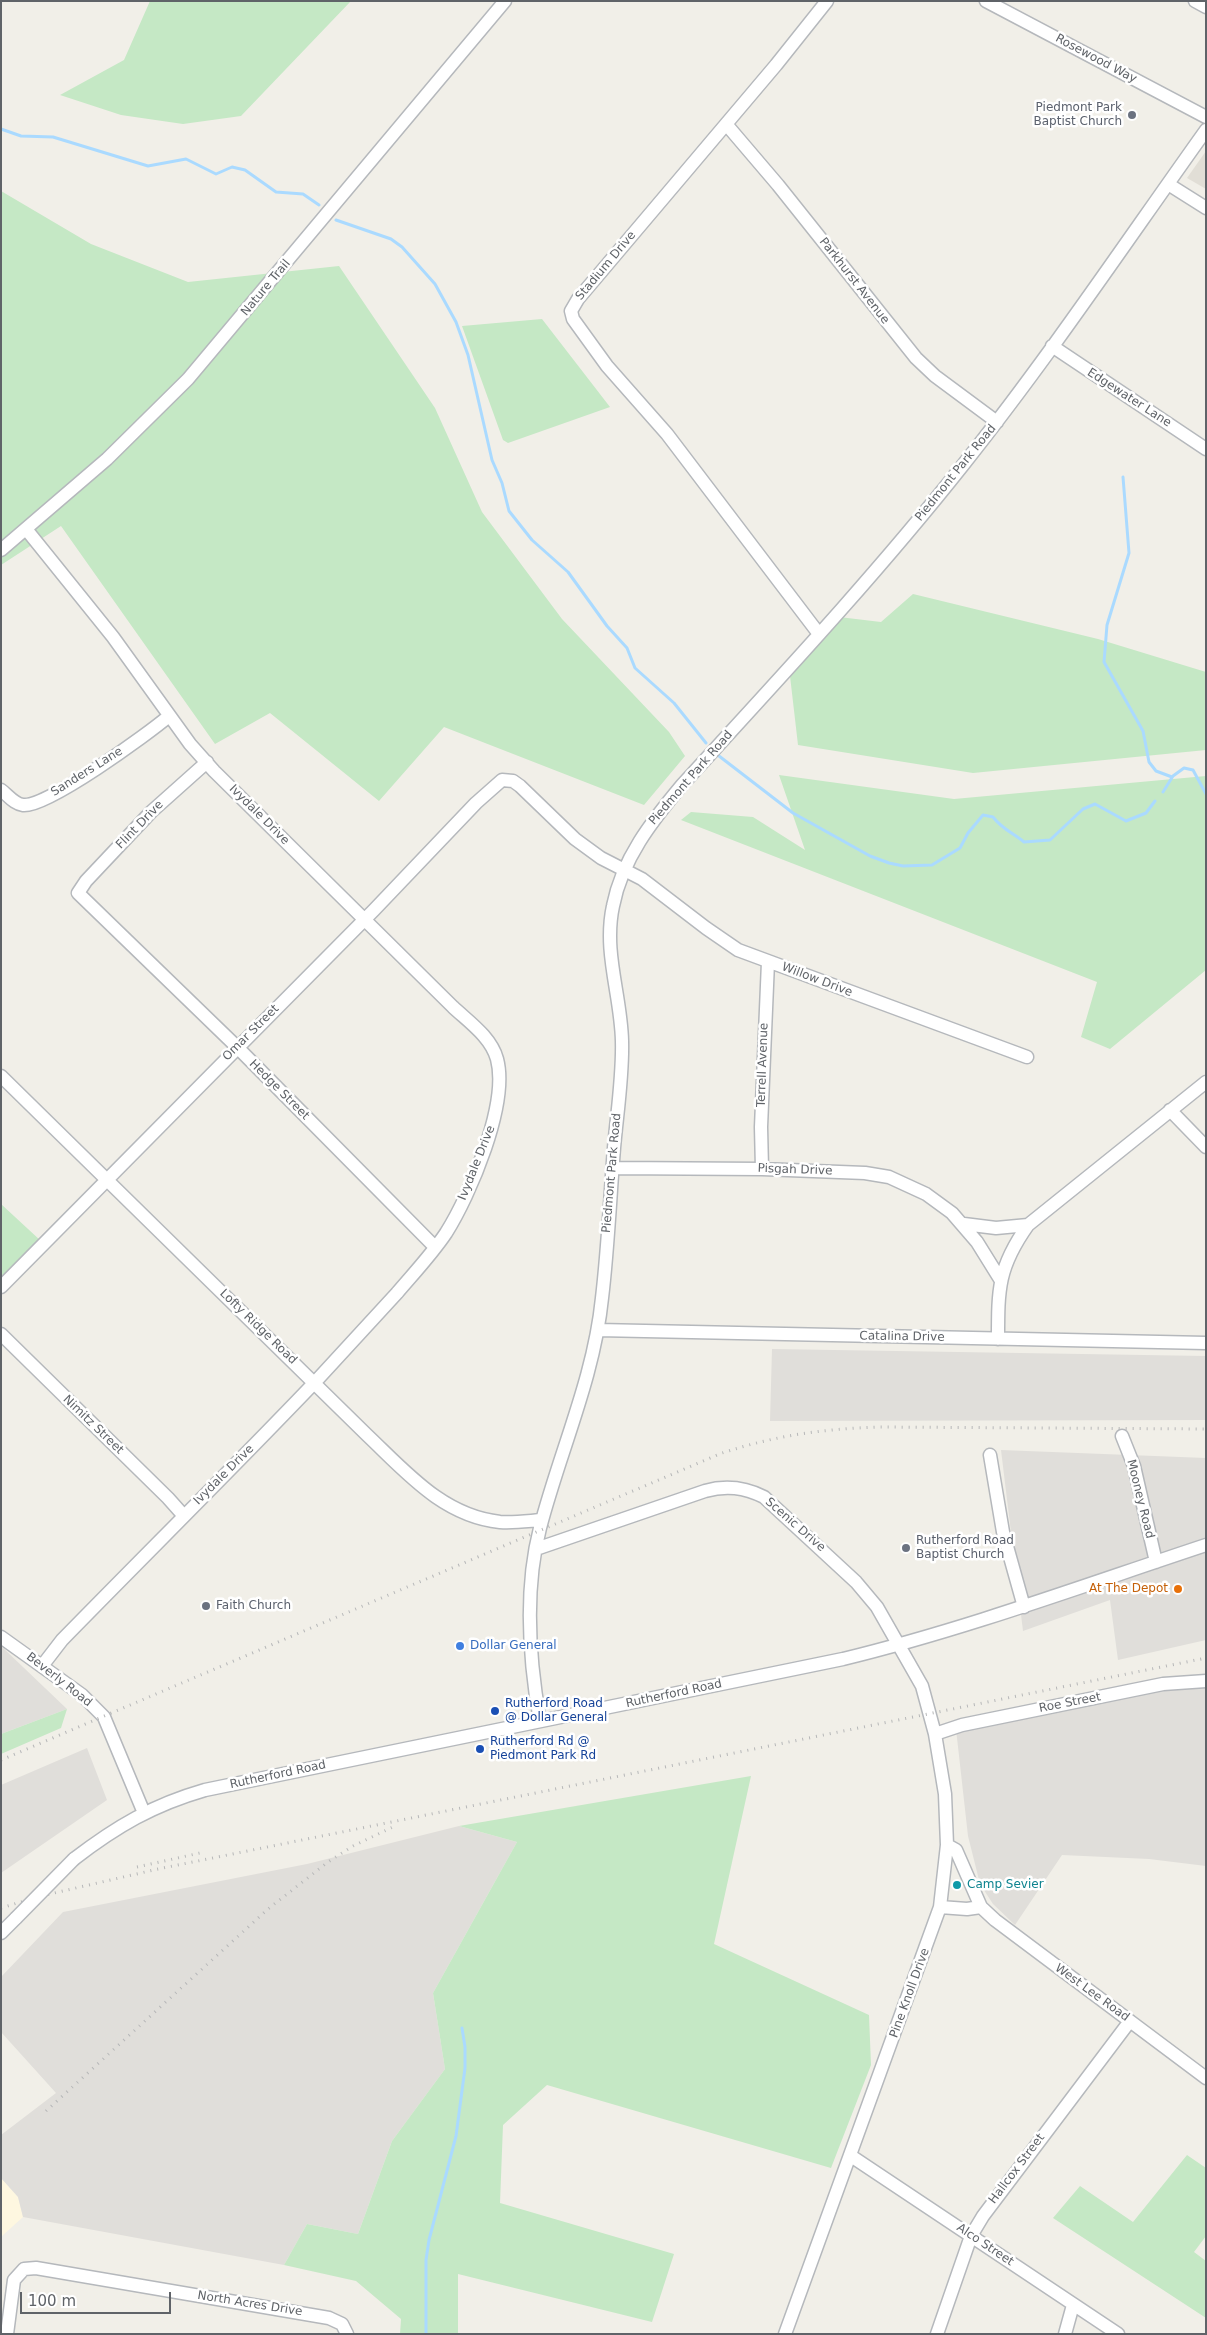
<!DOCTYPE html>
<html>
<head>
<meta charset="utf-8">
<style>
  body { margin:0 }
  #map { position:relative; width:1207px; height:2335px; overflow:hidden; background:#f1efe8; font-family:"DejaVu Sans",sans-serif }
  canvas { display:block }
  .frame { position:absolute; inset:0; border:2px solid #5f6368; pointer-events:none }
  .scale { position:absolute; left:20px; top:2292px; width:151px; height:22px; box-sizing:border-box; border:2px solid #5f6368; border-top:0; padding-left:6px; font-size:15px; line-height:18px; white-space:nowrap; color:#5f6368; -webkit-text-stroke:4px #fff; paint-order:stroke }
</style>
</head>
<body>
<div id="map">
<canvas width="1207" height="2335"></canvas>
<div class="frame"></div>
<div class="scale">100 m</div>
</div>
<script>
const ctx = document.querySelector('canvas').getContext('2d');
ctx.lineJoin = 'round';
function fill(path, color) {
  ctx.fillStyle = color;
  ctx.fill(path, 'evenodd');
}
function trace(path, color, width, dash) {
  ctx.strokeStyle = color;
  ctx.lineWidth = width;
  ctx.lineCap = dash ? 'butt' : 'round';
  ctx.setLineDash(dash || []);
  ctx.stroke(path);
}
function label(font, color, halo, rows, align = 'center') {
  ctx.font = font + ' "DejaVu Sans",sans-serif';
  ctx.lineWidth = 5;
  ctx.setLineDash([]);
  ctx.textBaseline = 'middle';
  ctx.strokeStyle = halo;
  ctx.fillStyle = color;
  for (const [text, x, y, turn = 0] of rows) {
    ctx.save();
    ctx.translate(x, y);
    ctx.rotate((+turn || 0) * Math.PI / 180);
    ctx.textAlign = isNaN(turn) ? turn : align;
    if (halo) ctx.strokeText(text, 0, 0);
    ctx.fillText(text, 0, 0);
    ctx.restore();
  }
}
fill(new Path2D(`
  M1,2178L18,2197L23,2217L1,2237Z`), '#fef7e0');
fill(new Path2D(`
  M772,1349L1206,1356V1420L770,1421Z
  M1001,1450L1206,1458V1640L1118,1660L1110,1600L1023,1631Z
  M1,1646L67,1709L1,1734Z
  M1206,1679V1866L1149,1859L1062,1855L1015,1925L993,1904L980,1884L968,1836L956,1729Z
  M87,1748L107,1800L1,1873V1785Z
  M459,1826L517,1842L433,1993L445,2069L392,2141L358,2234L307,2224L284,2265L23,2217L18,2197L1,2178V2135L56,2093L1,2032V1977L63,1912L307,1864Z`), '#e0deda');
fill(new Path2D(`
  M1206,151V189L1187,178Z`), '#e1ded6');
fill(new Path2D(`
  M150,1H351L241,116L183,124L121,115L60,95L124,60Z
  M1,191L91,244L188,282L339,266L435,408L482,512L562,619L669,732L685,756L644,805L444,727L379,801L270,713L215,744L61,526L1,565Z
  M542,319L610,407L508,443L503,440L462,326Z
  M913,594L1098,639L1206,672V750L973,773L798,745L790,676L839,617L881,622Z
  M779,775L954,799L1206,776V970L1110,1049L1081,1037L1097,982L681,820L691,812L753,817L805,850Z
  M1,1204L41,1241L1,1279Z
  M67,1709L61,1728L1,1754V1734Z
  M751,1776L714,1944L869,2015L871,2065L831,2168L547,2085L503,2125L500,2203L674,2254L652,2322L458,2274V2334H400L401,2319L356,2281L284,2265L307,2224L358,2234L392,2141L445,2069L433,1993L517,1842L459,1826Z
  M1187,2155L1206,2168V2236L1194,2252L1206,2261V2318L1053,2218L1080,2186L1133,2222Z`), '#c5e8c5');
trace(new Path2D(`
  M1,129L21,136L53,137L148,166L186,159L216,174L232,167L245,170L276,192L303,194L319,205
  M336,220L391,239L402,247L435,284L456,322L468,355L492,460L502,483L509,511L532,540L568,572L607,626L627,648L635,668L674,703L706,743
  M1123,477L1129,553L1107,625L1104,662L1143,731L1149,762L1156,771L1172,777
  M719,756L793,813L870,856L889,863L903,866L932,865L960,848L968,833L983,815L993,817C1002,829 1013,833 1024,842L1050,840L1083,809L1095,804L1126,821L1146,813L1155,801
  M1163,792L1173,776L1184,768L1193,770L1206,794
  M426,2334V2260L429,2240L456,2136L465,2068V2047L462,2028`), '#aadaff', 3);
const minor = new Path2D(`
  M986,1L1206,117
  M1195,1L1206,7
  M726,124L778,185L916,358L935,376L997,422
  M1168,184L1206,208
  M1052,346L1206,449
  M26,529L113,637L190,744L214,771L453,1007C469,1022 491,1037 497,1059C509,1104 470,1195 446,1233C432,1254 414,1273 397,1293C370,1322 344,1351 317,1380C233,1468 147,1553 62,1640L42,1666
  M1,550L107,459L188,379L505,1
  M819,634L667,434L607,366L573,319L571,311L578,299L776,65L827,1
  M207,762L151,812L86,881L78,893L237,1047L435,1247
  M1,790C8,795 14,804 23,805C46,808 148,734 169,716
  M1,1076L367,1435C406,1472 443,1516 500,1522C514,1523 528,1521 542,1520
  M1170,1110L1206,1147
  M612,1168L762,1169L865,1173L889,1177L926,1194L952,1213L977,1242L1000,1279
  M762,1169L761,1127L768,962
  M964,1224L996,1228L1028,1225L1206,1082
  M1,1287L374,910L476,803L502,780L513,781L520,786L575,839L601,858L642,879L706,928L738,950L1027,1057
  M598,1330L1206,1343
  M1,1334L168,1498L184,1516
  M998,1339C998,1289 998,1267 1028,1225
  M1122,1436L1134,1466L1156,1562
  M990,1455L1003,1532L1024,1607
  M536,1549L705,1491C726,1485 744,1487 764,1497L856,1582L877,1607L922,1686L935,1734L945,1794L947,1845L940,1907L785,2334
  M1,1637L82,1695L104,1717L144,1813
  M540,1721C529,1659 524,1590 540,1528C560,1451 594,1378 602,1298C608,1248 610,1198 614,1148C617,1113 623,1076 622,1041C621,995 603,952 613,906C622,859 652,821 682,785C778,680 875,576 963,465C1049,357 1126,242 1206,130
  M935,1734L962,1725L1163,1684L1206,1681
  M947,1845L956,1850L981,1907L995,1920L1206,2078
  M74,1859C117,1826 153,1805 205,1790L843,1659C966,1629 1085,1585 1206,1545
  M940,1907L967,1909L981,1907
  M1,1933L16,1918
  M851,2156L1118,2334
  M7,2334L14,2280L24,2269L36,2268L329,2318L342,2324L347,2334
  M937,2334L971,2236L983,2216L1130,2021
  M1065,2334L1073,2305`);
trace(minor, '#b5b8bc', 15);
trace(minor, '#fff', 12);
trace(new Path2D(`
  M1,1760L722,1453C778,1435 822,1429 880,1427L1206,1429
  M137,1867L200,1853
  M1,1908L37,1897L158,1869L1206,1658
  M46,2111L268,1909L328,1862L353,1846L395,1826`), '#b6b7b8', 3, [1, 6]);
const minorBridge = new Path2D(`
  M16,1918L74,1859`);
trace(minorBridge, '#b5b8bc', 15, []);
trace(minorBridge, '#fff', 12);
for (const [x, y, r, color] of [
  [1132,115,5,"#6b7280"],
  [906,1548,5,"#6b7280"],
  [1178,1589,5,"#e8710a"],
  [206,1606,5,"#6b7280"],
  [460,1646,5,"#3f7fe0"],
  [495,1711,5,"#1a4fb4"],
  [480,1749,5,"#1a4fb4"],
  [957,1885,5,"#0f9aa8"]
]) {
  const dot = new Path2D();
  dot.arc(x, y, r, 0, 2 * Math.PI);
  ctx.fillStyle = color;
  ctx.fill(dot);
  trace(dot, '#fff', 2);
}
label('12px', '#5f6368', '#fff', [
  ["Rosewood Way",1096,59,28],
  ["Stadium Drive",606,266,-50],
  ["Parkhurst Avenue",854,281,52],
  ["Nature Trail",266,288,-50],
  ["Edgewater Lane",1129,398,33],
  ["Piedmont Park Road",956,473,-51],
  ["Sanders Lane",87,772,-32],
  ["Piedmont Park Road",691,778,-49],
  ["Ivydale Drive",259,815,45],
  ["Flint Drive",140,825,-46],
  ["Willow Drive",817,980,21],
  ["Omar Street",251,1033,-45],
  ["Terrell Avenue",763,1065,-88],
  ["Hedge Street",279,1090,45],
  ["Ivydale Drive",477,1163,-68],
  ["Pisgah Drive",795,1170,2],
  ["Piedmont Park Road",612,1173,-85],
  ["Lofty Ridge Road",258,1327,44],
  ["Catalina Drive",902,1337,1],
  ["Nimitz Street",93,1425,44],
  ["Ivydale Drive",224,1475,-45],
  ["Mooney Road",1140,1499,76],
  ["Scenic Drive",795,1525,41],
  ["Beverly Road",59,1680,38],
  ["Rutherford Road",674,1694,-12],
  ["Roe Street",1070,1703,-11],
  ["Rutherford Road",278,1775,-12],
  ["Pine Knoll Drive",910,1993,-70],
  ["West Lee Road",1092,1993,36],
  ["Hallcox Street",1017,2169,-53],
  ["Alco Street",985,2245,34],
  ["North Acres Drive",250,2304,9]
]);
label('12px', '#5b616d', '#fff', [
  ["Piedmont Park",1122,108,"right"],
  ["Baptist Church",1122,122,"right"],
  ["Rutherford Road",916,1541],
  ["Baptist Church",916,1555],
  ["Faith Church",216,1606]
], 'left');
label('12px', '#c56008', '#fff', [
  ["At The Depot",1168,1589]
], 'right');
label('12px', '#366cbe', '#fff', [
  ["Dollar General",470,1646]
], 'left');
label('12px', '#164399', '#fff', [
  ["Rutherford Road",505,1704],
  ["@ Dollar General",505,1718],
  ["Rutherford Rd @",490,1742],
  ["Piedmont Park Rd",490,1756]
], 'left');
label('12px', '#0d838f', '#fff', [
  ["Camp Sevier",967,1885]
], 'left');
</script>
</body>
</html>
